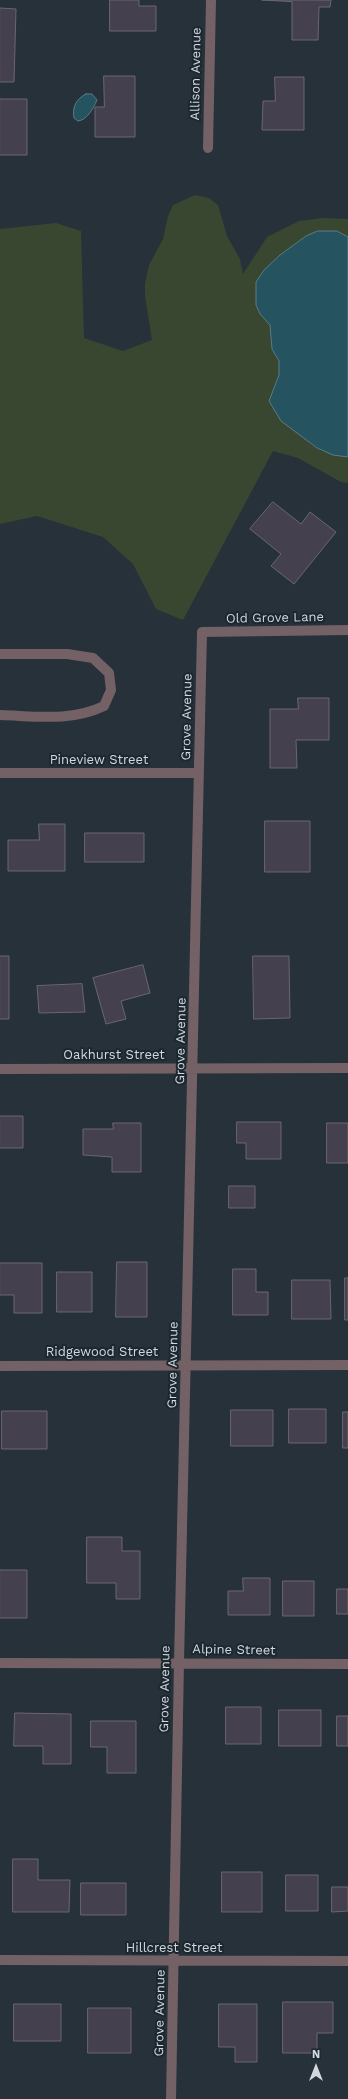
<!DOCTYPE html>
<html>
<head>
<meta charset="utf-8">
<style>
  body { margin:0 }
  #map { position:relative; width:348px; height:2099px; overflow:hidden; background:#26313a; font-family:"Work Sans",sans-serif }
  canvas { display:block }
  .north { position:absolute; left:296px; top:2047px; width:40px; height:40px; -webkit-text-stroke:3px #1c2730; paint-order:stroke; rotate:0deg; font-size:11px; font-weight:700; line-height:16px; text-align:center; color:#d1d8de }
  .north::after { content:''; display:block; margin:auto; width:14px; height:18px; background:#d1d8de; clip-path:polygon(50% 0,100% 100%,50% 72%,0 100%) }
</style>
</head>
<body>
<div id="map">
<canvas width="348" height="2099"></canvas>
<div class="north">N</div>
</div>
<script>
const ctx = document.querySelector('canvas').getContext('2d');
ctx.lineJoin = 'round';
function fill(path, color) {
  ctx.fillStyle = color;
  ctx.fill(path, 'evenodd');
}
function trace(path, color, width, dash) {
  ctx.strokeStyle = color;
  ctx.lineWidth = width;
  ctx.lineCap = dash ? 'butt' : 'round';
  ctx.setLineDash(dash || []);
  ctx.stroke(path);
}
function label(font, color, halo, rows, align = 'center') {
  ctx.font = font + ' "Work Sans",sans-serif';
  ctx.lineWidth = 4;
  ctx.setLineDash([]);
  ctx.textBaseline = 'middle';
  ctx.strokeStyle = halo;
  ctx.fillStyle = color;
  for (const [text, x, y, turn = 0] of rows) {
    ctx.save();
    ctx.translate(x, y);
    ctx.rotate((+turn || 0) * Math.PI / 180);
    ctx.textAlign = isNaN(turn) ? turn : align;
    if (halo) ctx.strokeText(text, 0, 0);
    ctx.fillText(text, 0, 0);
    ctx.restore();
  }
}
fill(new Path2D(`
  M195,195L209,198L218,205L227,236L240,259L243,274L267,237L299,221L322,218L348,219V237L337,231L306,236L280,255L264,270L256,282V305L260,314L270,325L272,349L279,361V375L274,386C285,404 300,439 318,449C327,454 338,455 348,457V483L341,482L298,458L273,451L183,620L156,609L133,564L103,537L37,516L0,524V229L56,223L81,231L84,338L123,351L152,340L145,296V283L149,265L163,239L168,216L173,205Z`), '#394630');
const water = new Path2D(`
  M86,94H92L97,100C93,109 87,120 78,121L74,118C72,107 76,99 86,94Z
  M318,231H337L348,237V457L333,455L317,448L281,421L269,401L279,375V361L272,349L270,325L260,314L256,305V282L264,270L280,255L306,236Z`);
fill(water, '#255460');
trace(water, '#597c86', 1);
const building = new Path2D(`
  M110,0H139V6H156V31H110Z
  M262,0H331L330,7H319L318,40H292V2Z
  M0,8L16,9L14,82H0Z
  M104,76H135V137H95V107H104Z
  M275,77H304V130H262L263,101H275Z
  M0,99H27V155H0Z
  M273,502L301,524L310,512L336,532L294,584L271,566L281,554L250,529Z
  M298,698H329V740H296L297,768H270V709H298Z
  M265,821H310V872H265Z
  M39,824H65V871H8V840H39Z
  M85,833H144V862H85Z
  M0,956H9V1019H0Z
  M253,956H289L290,1018L254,1019Z
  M143,965L150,993L121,1001L126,1019L106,1024L93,978Z
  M82,984L85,1012L39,1013L37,986Z
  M0,1116H23V1148H0Z
  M237,1122H281V1159H246V1143H237Z
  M113,1123H141V1172H112V1157L83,1155V1129H113Z
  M327,1123H348V1163H327Z
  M229,1186H255V1208H229Z
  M117,1262H147V1317H116Z
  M0,1263H42V1313H14V1295H0Z
  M233,1269H256V1292H268V1315H233Z
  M57,1272H92V1312H57Z
  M345,1278H348V1320H345Z
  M292,1280H330L331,1319H292Z
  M289,1409H326V1443H289Z
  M231,1410H273V1446H231Z
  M2,1411H47V1449H2Z
  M343,1412H348V1448H343Z
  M87,1537H122V1551H140V1599H116V1583H87Z
  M0,1570H27V1618H0Z
  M243,1578H270V1615H228V1591H243Z
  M283,1581H314V1616H283Z
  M337,1589H348V1614H337Z
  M226,1707H261V1744H226Z
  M279,1710H321V1746H279Z
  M15,1713L71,1714V1764H43V1746H14Z
  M337,1716H348V1746H337Z
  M91,1721H136V1773H107V1747H91Z
  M13,1859H38V1880H70L69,1912H13Z
  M222,1872H262V1912H222Z
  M286,1875H318V1911H286Z
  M81,1883H126V1915H81Z
  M332,1887H348V1911L332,1912Z
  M283,2002H333V2033H317V2053H283Z
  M14,2004H61V2041H14Z
  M219,2004H257V2062H235V2047H219Z
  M88,2008H131V2053H88Z`);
fill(building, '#44404d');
trace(building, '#6a6674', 1);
trace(new Path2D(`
  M0,654H67L93,658L109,673L111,690L104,706C71,722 35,716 0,715`), '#746165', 10);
trace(new Path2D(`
  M208,148L211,0
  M0,773H199
  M0,1069L348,1068
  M0,1366L348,1365
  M0,1663L348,1664
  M0,1960L348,1961
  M171,2099L179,1662L202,632L348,630`), '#746165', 10);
label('13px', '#d1d8de', '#1c2730', [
  ["Allison Avenue",196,74,-89],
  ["Old Grove Lane",275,618,-1],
  ["Grove Avenue",187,717,-89],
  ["Pineview Street",99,760],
  ["Grove Avenue",181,1041,-89],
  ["Oakhurst Street",114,1055],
  ["Ridgewood Street",102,1352],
  ["Grove Avenue",173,1365,-89],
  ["Alpine Street",234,1650,1],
  ["Grove Avenue",165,1689,-89],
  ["Hillcrest Street",174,1948],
  ["Grove Avenue",160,2013,-89]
]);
</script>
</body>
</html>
